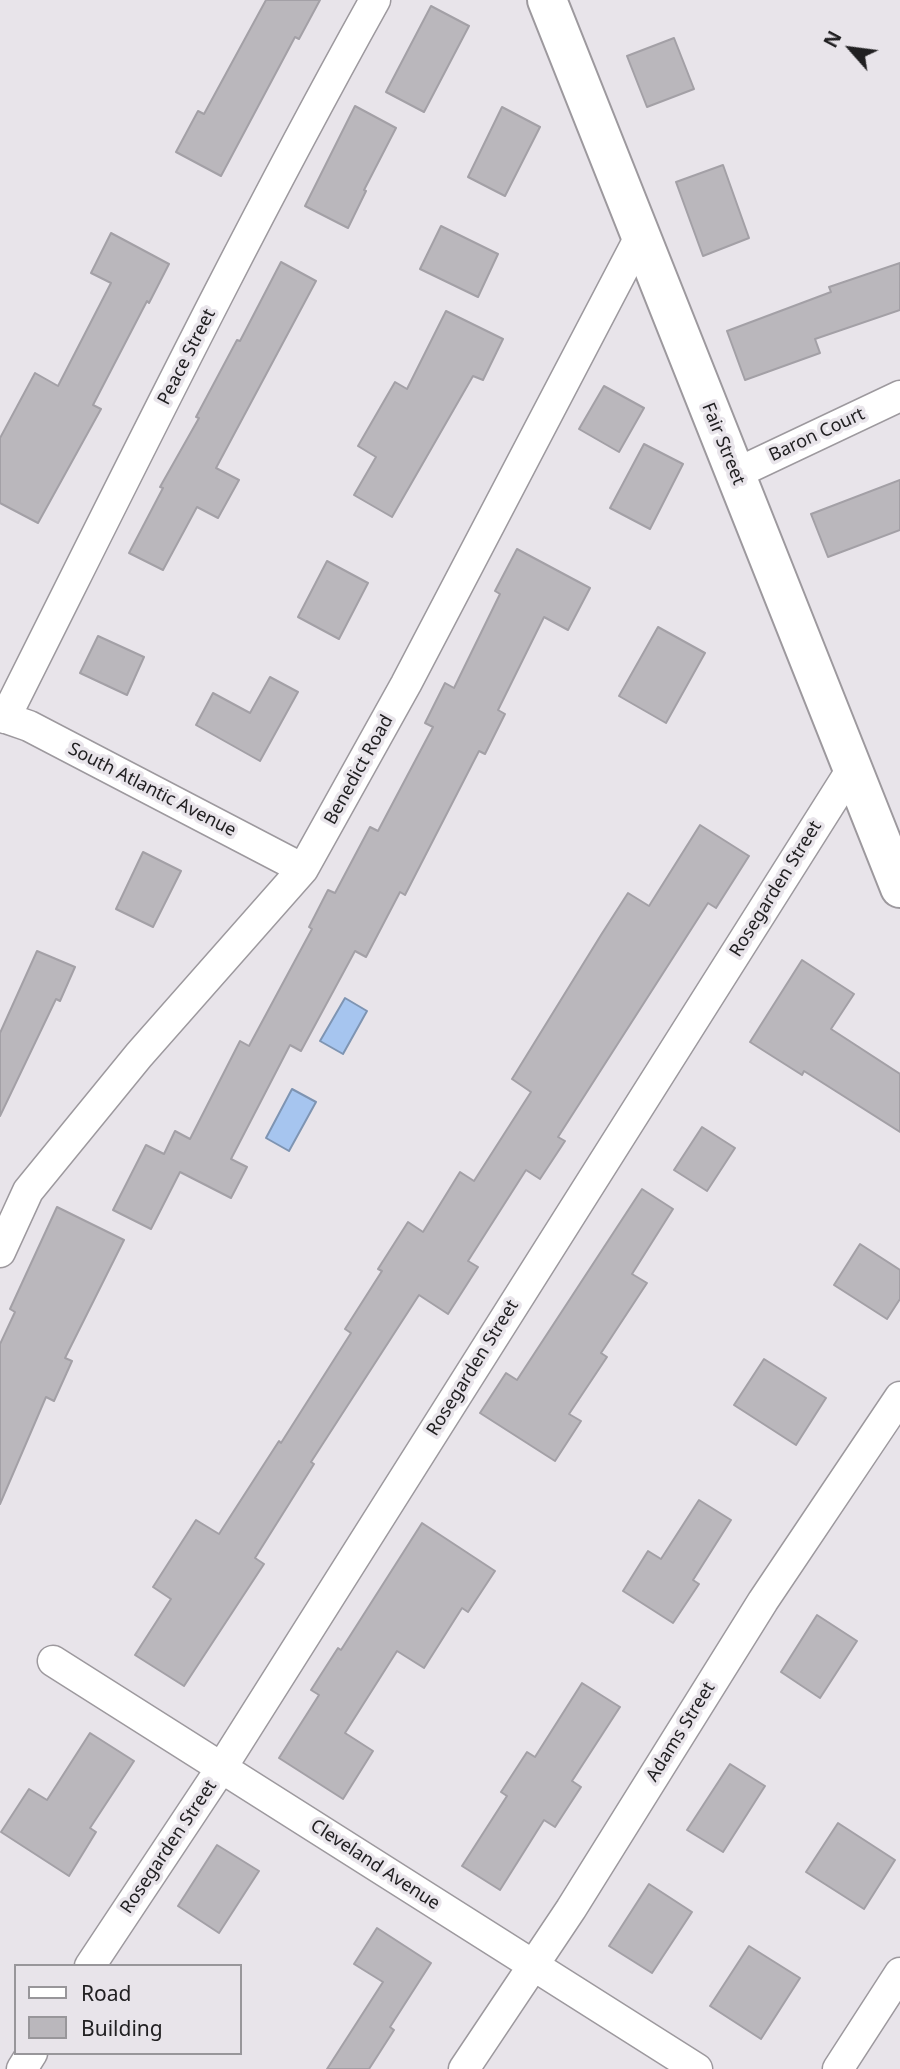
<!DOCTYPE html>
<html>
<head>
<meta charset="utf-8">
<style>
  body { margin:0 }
  #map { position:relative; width:900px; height:2069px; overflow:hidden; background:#e8e4ea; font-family:"Noto Sans",sans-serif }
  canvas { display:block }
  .legend { position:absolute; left:14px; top:1964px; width:228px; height:91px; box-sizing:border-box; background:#e8e4ea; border:2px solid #98969a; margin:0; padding:9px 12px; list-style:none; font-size:21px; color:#212022 }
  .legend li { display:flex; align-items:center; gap:14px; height:35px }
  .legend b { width:35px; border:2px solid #98969a }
  .north { position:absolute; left:816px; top:14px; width:70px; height:70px; -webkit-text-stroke:5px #e8e4ea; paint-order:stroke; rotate:298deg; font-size:19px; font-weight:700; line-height:28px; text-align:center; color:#212022 }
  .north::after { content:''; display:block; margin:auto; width:24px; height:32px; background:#212022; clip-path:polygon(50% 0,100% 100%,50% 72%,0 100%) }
</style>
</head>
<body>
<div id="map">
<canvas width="900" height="2069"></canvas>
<ul class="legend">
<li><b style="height:9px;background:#fff"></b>Road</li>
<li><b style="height:19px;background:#bab7bc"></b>Building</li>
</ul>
<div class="north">N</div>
</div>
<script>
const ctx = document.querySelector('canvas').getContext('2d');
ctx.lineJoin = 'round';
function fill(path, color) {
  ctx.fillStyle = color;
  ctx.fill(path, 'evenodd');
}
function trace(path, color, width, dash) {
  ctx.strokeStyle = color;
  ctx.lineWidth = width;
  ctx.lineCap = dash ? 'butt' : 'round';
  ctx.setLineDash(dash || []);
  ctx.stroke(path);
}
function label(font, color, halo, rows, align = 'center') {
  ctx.font = font + ' "Noto Sans",sans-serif';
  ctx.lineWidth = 7;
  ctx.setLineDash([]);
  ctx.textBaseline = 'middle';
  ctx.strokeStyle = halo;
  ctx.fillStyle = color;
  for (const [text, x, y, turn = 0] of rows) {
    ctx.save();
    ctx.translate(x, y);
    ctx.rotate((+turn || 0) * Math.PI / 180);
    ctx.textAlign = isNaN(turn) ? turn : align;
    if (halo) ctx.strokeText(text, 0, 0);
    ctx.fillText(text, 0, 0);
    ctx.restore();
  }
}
const water = new Path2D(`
  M345,998L367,1011L343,1054L320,1041Z
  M292,1089L316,1102L289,1151L266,1138Z`);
fill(water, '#a6c5ef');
trace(water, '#7e94b2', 2);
const building = new Path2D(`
  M266,0H320L299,39L295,37L221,176L176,152L198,111L204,114Z
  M431,6L469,26L424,112L386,92Z
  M674,38L694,89L647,107L627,56Z
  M355,106L396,128L364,190L366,191L348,228L305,206Z
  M502,107L540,127L505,196L468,177Z
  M723,165L749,238L703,256L676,182Z
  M441,226L498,254L478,297L420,269Z
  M111,233L169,264L149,303L147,301L93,405L101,409L38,523L0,503V438L35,373L58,386L111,283L91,273Z
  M281,262L316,281L216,468L239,480L218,518L197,507L163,570L129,553L163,488L160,487L199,418L196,417L237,340L240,341Z
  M900,263V310L815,339L820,353L745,380L727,331L831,292L829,287Z
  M446,311L503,339L483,380L473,376L392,517L354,495L376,457L358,446L395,382L407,389Z
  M604,386L644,408L619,452L579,429Z
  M644,444L683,464L650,529L610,508Z
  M900,480V530L828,557L811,514Z
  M517,549L590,588L568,630L544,617L498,710L505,714L485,754L479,751L405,895L400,892L366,957L355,951L301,1051L290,1045L231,1159L247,1167L231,1198L180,1172L151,1229L113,1210L146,1145L164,1154L175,1131L190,1139L240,1041L249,1046L312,929L309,927L328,890L335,893L370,827L378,831L433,727L425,723L445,683L454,688L500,594L495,591Z
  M327,561L368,583L339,639L298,617Z
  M658,627L705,653L666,723L619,696Z
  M98,636L144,657L127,695L80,673Z
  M270,677L298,692L260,761L196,725L213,693L250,713Z
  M700,825L749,856L716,908L708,903L558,1137L565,1141L540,1179L526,1170L468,1261L478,1267L448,1314L419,1295L311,1462L314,1464L255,1558L264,1564L184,1686L135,1655L171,1599L153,1587L196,1520L219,1534L279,1441L281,1443L351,1333L345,1329L382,1271L378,1269L408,1222L423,1232L460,1172L474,1181L531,1092L512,1079L601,935L628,893L649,906Z
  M143,852L181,871L153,927L116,909Z
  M37,951L75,967L60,1001L56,999L0,1116V1033Z
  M802,960L854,994L831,1029L900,1074V1132L804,1071L802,1075L750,1042Z
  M702,1127L735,1148L707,1191L674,1170Z
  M642,1189L673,1209L632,1274L647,1283L601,1353L607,1357L569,1414L581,1421L555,1461L480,1413L506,1373L517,1380Z
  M57,1207L124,1240L65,1358L72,1361L54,1401L46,1397L0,1504V1344L15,1312L10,1309Z
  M860,1244L900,1270V1299L887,1319L834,1285Z
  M764,1359L826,1398L796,1445L734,1405Z
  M699,1500L731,1520L693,1580L699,1584L673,1623L623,1591L648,1551L661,1559Z
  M422,1523L495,1571L468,1612L462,1608L424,1668L397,1651L345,1733L373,1751L343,1799L279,1758L319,1695L311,1690L338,1648L341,1650Z
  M817,1615L857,1641L820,1698L781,1672Z
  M582,1683L620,1707L572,1781L581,1787L555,1827L544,1820L500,1890L462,1866L507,1796L501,1792L527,1752L535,1757Z
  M90,1733L134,1761L90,1828L96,1832L69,1876L1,1832L29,1789L47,1800Z
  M730,1764L765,1786L723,1852L687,1830Z
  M838,1823L895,1860L864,1909L806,1872Z
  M217,1845L259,1871L219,1933L178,1906Z
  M649,1884L692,1912L652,1973L609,1946Z
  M377,1928L431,1963L390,2027L394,2030L369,2069H327L383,1982L354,1964Z
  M749,1946L800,1978L761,2039L710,2006Z`);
fill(building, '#bab7bc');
trace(building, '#a3a0a6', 2);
const street = new Path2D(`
  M735,474L900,396
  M0,716L29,726L303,869
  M5,718C126,477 244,235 375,0
  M0,1252L28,1191L139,1055L303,869L406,684L641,235
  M53,1661L697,2069
  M90,1966L222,1767L852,769
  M22,2069L32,2053
  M464,2069L571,1909L763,1601L900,1397
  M838,2069L900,1973`);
const secondary = new Path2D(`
  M547,0L900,888`);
trace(street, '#9d999e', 33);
trace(secondary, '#9d999e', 42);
trace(street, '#fff', 30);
trace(secondary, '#fff', 38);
label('18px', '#212022', '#e8e4ea', [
  ["Peace Street",187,357,-63],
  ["Baron Court",817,435,-25],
  ["Fair Street",723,444,68],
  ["Benedict Road",359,770,-61],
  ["South Atlantic Avenue",152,790,27],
  ["Rosegarden Street",776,889,-58],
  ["Rosegarden Street",473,1368,-58],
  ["Adams Street",681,1732,-58],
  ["Rosegarden Street",169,1847,-56],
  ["Cleveland Avenue",375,1865,33]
]);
</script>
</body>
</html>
